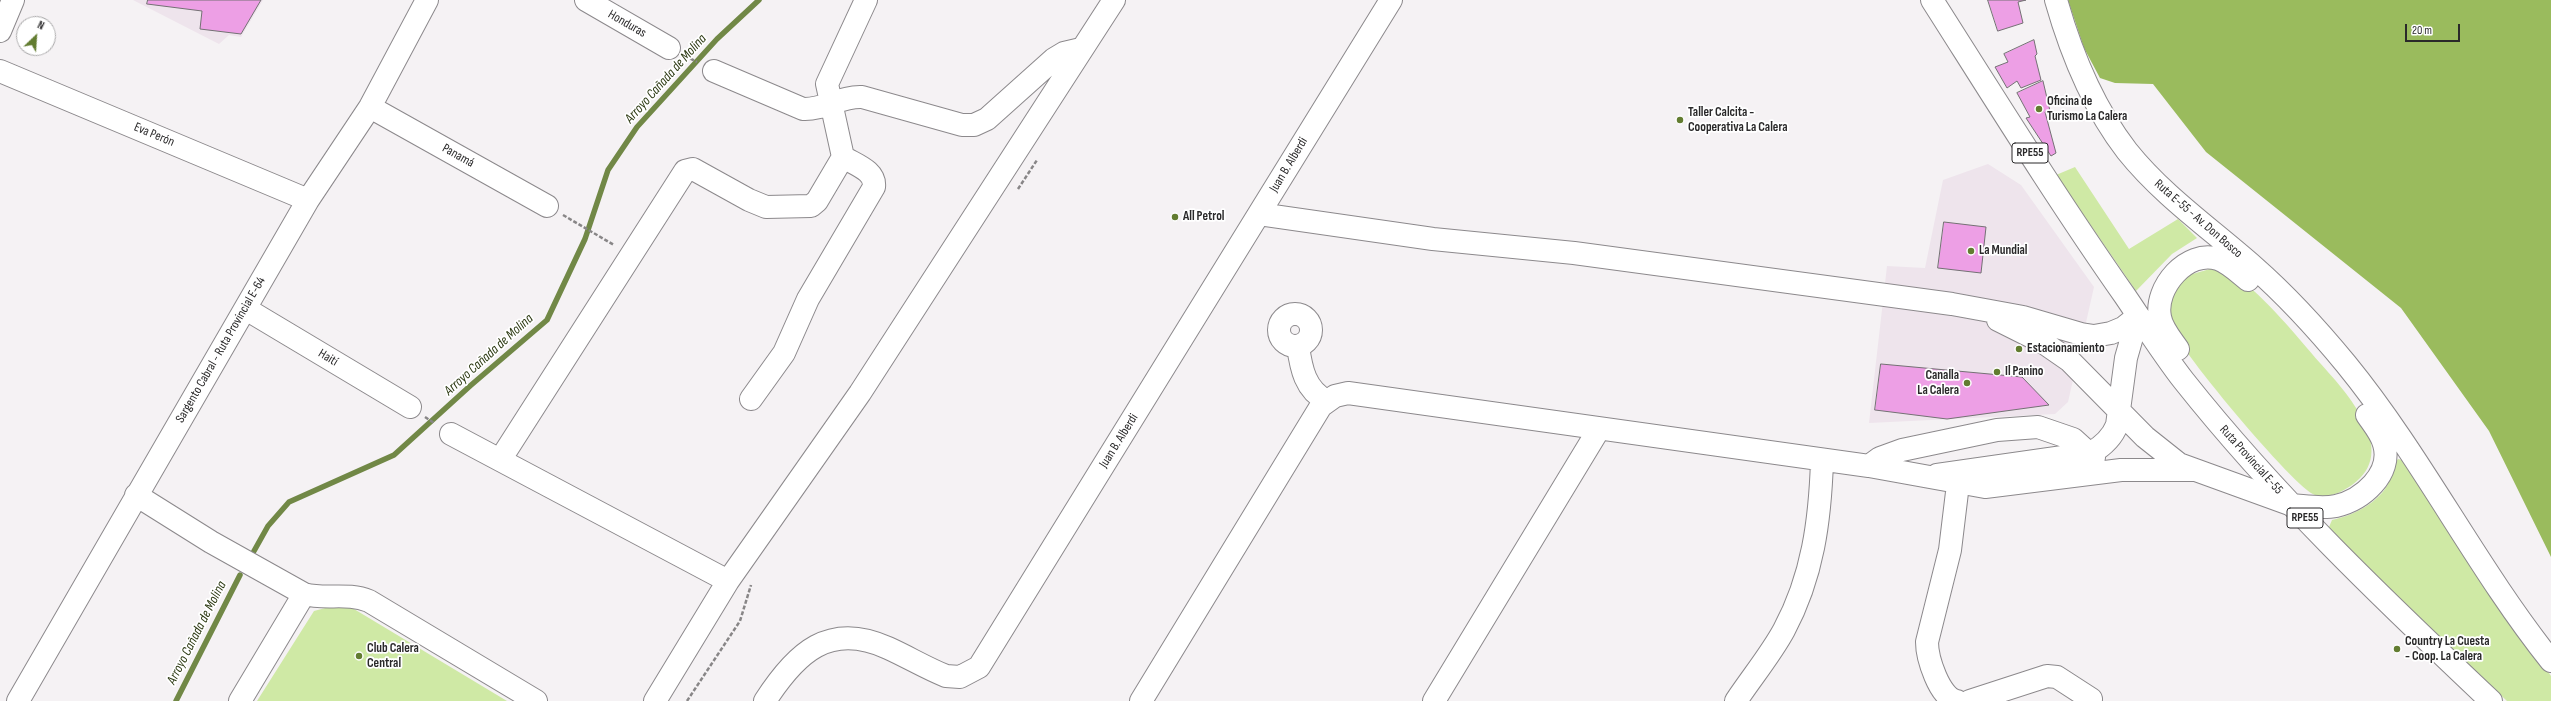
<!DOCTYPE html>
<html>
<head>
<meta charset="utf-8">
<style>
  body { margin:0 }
  #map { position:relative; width:2551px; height:701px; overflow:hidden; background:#f5f2f4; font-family:"Sofia Sans Condensed",sans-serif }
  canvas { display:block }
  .north { position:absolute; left:16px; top:16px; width:40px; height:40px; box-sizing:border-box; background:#fff; border:1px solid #aaa9aa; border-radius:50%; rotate:25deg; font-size:11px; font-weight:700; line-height:16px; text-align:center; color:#2a292a }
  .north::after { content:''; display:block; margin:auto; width:14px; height:18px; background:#627c30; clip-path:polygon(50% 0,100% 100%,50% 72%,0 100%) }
  .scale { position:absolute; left:2405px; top:24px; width:55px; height:18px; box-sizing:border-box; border:2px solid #2a292a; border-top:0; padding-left:5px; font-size:12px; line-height:14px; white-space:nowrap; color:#2a292a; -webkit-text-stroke:3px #fff; paint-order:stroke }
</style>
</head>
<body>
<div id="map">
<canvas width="2551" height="701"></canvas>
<div class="north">N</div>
<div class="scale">20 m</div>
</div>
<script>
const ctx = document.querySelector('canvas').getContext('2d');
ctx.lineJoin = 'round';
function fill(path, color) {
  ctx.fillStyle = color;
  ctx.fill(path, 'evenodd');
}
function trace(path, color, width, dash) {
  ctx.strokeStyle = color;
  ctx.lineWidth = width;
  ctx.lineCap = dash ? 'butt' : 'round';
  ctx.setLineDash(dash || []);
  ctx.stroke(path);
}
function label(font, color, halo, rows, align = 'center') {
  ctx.font = font + ' "Sofia Sans Condensed",sans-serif';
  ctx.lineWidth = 3.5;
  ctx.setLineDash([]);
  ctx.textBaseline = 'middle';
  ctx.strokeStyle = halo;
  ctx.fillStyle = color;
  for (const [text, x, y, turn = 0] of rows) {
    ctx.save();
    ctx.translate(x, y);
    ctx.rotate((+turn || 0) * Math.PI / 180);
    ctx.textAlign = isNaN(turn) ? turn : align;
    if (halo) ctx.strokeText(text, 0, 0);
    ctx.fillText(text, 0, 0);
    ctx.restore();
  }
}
fill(new Path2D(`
  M133,0H263L241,37L229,35L219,44Z
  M1988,164L2021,185L2094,287L2068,402L2055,414L1869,423L1887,266L1925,268L1943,180Z`), '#eee4ec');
fill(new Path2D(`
  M2075,167L2129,249L2178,219L2197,238L2172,254L2136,291L2056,175Z
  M2210,269C2219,270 2228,272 2236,277C2265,296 2297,337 2320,363C2346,392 2401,451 2352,485C2342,492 2328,499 2315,495C2296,490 2172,342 2168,321C2166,312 2171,298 2173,288L2189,275Z
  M2398,459L2402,460L2551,676V701H2507L2369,570L2329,527L2332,520C2354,515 2379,503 2389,482C2392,476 2393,464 2398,459Z
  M344,603L507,701H257L314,611Z`), '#cfe9a5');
fill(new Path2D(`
  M2068,0H2551V557L2489,431L2401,308L2206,152L2153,84L2115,83L2100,78L2084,48Z`), '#9abb5d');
trace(new Path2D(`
  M254,551L268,526L289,502L394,455L470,386L547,320L585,239L608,170L637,127L717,39L759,0
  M176,701L240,575`), '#718846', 5.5);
const building = new Path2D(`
  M148,0H261L241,34L200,29L202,11L147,4Z
  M1988,0H2026L2018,2L2023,23L1998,31Z
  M2034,40L2037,54L2035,56L2041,80L2021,88L2017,81L2007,88L1995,67L2008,62L2004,54Z
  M2043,81L2050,111L2045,112L2056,153L2051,156L2026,118L2030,117L2017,93Z
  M1944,222L1986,227L1981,273L1938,268Z
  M1881,364L2022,377L2049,405L1947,419L1875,410Z`);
fill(building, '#ed9fe5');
trace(building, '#747174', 1);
const minor = new Path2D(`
  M586,0L669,48
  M0,31L13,0
  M0,71L308,200
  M714,71L803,109C824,110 841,96 862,97L962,125H974L987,119L1054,59L1064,53L1081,49
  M370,107L547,206
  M1259,214L1433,239L1574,253L1952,304L2023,317L2081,334L2094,336L2111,333L2123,328L2138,316
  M246,309L410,407
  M1279 330a16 16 0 1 1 32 0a16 16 0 1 1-32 0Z
  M1998,320L2044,343L2070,361L2145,437L2179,464L2292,505
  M1298,346C1301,368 1305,390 1327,401
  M751,399L784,353L808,299L874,187C876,171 856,165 843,157
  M451,434L728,581
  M500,460L685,171L693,169L749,200L766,207L811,206L817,201L843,157L827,84L866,0
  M1869,466L1880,458L1902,450L1997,430L2038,427L2073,439L2094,458
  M1937,475L2091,453C2103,446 2112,438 2117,425L2126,358L2138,316
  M136,495L211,542L304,594C326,600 347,592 369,601L536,701
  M18,701L308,200L370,107L427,0
  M240,701L304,594
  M655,701L728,581L860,393L1114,0
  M765,701C796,653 829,621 888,648C908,657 926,668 946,676L960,677L979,667L1391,0
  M1141,701L1321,406L1335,396L1348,393L1869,466L1985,487L2121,470H2195
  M1434,701L1599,429
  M1736,701C1752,677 1771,654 1784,630C1813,576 1820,520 1822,461
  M1957,701C1939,698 1927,657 1927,642L1950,550L1958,484
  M1970,701L2047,676L2057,677L2091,699`);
const major = new Path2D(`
  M1932,0C1995,99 2057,199 2125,296C2144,324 2163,354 2184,381C2276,497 2384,600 2491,701
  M2056,0C2071,53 2093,107 2127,151C2163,196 2211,229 2254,267C2287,296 2318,330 2346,364C2422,457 2476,567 2551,661
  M2178,349C2172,340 2162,329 2160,317C2154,288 2187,249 2218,259C2229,263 2239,273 2248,280
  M2292,505C2306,506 2322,509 2336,506C2362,500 2393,474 2384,444C2381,433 2373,424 2367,415`);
trace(minor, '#8c898c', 24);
trace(major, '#8c898c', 24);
trace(new Path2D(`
  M685,56L697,62
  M1018,189L1037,160
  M563,215L614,245
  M425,417L434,423
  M687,701L740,621L751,585`), '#888687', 2.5, [4, 2]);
trace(minor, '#fff', 22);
trace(major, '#fff', 22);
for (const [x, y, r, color] of [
  [2039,109,4,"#627c30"],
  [1680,120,4,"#627c30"],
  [1175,217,4,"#627c30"],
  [1971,251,4,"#627c30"],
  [2019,349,4,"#627c30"],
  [1997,372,4,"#627c30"],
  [1967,383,4,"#627c30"],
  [2397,649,4,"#627c30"],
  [359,656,4,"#627c30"]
]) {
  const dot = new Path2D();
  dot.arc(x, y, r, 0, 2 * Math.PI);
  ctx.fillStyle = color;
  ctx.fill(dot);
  trace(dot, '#fff', 1.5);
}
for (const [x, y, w] of [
  [2030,153,36],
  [2305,518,36]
]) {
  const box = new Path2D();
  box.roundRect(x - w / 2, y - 10, w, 20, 3);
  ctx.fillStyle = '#fff';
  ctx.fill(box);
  trace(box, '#2a292a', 1);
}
label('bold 12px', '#2a292a', null, [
  ["RPE55",2030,153],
  ["RPE55",2305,518]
]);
label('13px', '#2a292a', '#fff', [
  ["Honduras",627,24,30],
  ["Eva Perón",154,135,23],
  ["Panamá",458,156,29],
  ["Juan B. Alberdi",1289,165,-59],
  ["Ruta E-55 - Av. Don Bosco",2198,219,41],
  ["Sargento Cabral - Ruta Provincial E-64",221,350,-60],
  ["Haití",328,358,31],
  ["Juan B. Alberdi",1119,441,-58],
  ["Ruta Provincial E-55",2251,460,48]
]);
label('bold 13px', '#2a292a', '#fff', [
  ["Oficina de",2047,102],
  ["Turismo La Calera",2047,117],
  ["Taller Calcita -",1688,113],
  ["Cooperativa La Calera",1688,128],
  ["All Petrol",1183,217],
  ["La Mundial",1979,251],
  ["Estacionamiento",2027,349],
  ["Il Panino",2005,372],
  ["Canalla",1959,376,"right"],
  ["La Calera",1959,391,"right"],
  ["Country La Cuesta",2405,642],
  ["- Coop. La Calera",2405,657],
  ["Club Calera",367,649],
  ["Central",367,664]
], 'left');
label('italic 14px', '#2c3912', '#fff', [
  ["Arroyo Cañada de Molina",666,79,-48],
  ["Arroyo Cañada de Molina",489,355,-42],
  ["Arroyo Cañada de Molina",197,633,-63]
]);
</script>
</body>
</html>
